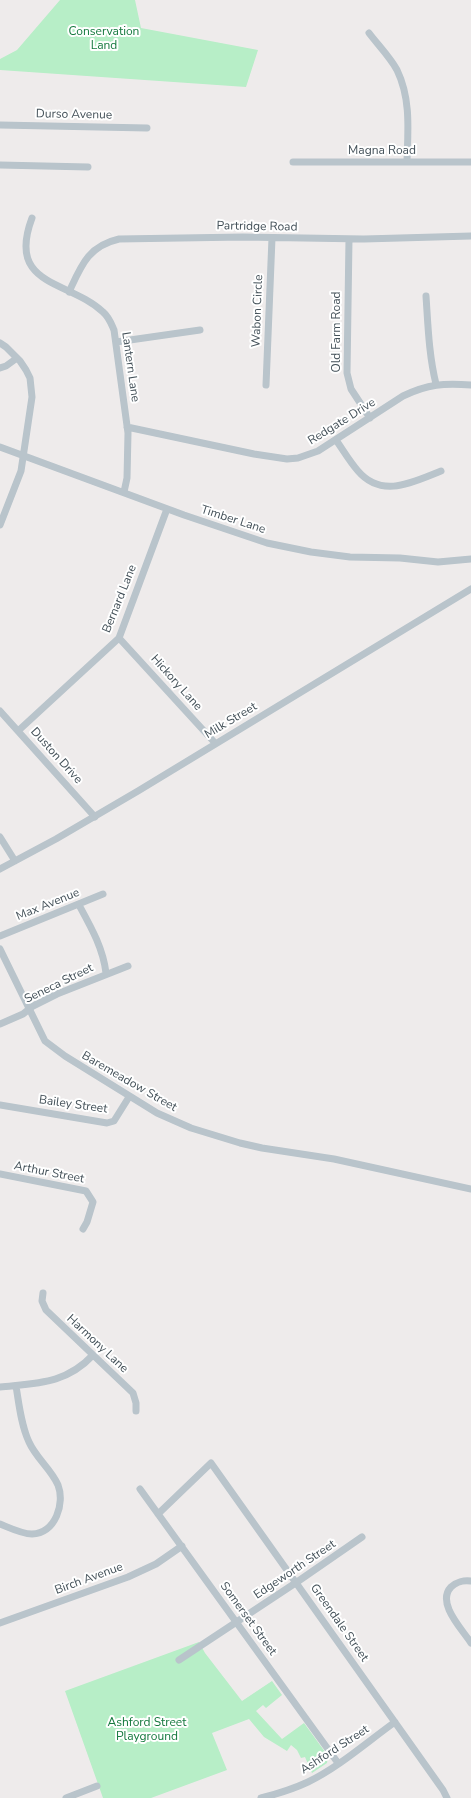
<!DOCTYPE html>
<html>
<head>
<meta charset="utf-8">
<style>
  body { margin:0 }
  canvas { display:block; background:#eeebeb }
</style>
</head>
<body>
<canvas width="471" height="1798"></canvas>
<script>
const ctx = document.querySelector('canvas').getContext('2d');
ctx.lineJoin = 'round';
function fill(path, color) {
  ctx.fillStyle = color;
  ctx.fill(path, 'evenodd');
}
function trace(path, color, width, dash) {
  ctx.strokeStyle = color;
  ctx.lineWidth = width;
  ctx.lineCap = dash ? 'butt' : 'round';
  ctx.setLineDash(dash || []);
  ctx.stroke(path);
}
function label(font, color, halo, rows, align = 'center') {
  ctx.font = font + ' "Nunito Sans",sans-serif';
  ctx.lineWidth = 4;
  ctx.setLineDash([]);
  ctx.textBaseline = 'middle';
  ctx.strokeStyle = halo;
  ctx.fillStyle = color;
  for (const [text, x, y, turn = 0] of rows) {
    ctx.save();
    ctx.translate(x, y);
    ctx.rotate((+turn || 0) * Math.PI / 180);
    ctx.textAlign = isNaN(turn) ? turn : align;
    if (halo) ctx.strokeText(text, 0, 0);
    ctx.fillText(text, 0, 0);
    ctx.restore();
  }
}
fill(new Path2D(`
  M60,0H135L141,28L258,50L246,87L0,70V59L17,50Z
  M199,1642L205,1653L242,1701L272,1681L282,1695L266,1708L263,1705L256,1711L282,1739L304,1723L328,1756L327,1763L312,1773L305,1757L301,1758L297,1750L291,1745L287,1751L264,1737L249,1719L212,1733L227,1770L151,1798H103L65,1691Z`), '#b7eec7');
trace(new Path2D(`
  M369,33C378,45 390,57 397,70C411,99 408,130 407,161
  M0,125L147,128
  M293,162H471
  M0,165L88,167
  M32,218C6,287 69,280 103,312C109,317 111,323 114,330L128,433L127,478L124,492
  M349,239L347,373L351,389L370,418
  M69,292C81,266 88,246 119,239L243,237L364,239L471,236
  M426,296C428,326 429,356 436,384
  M116,342L200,330
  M0,343L6,347L20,361L26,370L30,378L32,397L21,471L0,525
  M0,368L6,366L17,358
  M266,385L272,238
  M127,427L254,454L287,459L298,458L318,451L403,396C428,384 444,383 471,385
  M336,440C343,450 350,462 358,471C382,499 413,482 441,471
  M0,447L184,515L267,543L311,552L350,557L400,558L438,562L471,559
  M119,638L215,743
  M0,711L95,817
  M18,731L119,638L167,509
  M0,837L15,861
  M0,869L56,839L138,791L471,589
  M79,905C91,927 103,948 106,973
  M0,936L103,894
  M0,949L45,1041L65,1056L157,1113L191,1128L240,1143L262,1148L334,1159L471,1189
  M0,1024L23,1014L33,1006L57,994L128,966
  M0,1105L107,1123L114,1121L129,1097
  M0,1174L86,1191L93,1202L87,1222L83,1229
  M43,1293L42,1301L46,1310L133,1393L136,1403V1411
  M0,1387C37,1383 66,1384 93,1355
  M140,1489L338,1763
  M158,1514L211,1463L443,1790L447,1798
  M0,1524C10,1528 22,1534 32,1534C56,1533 65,1503 58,1485C51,1469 36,1458 29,1442C21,1425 19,1404 16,1386
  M471,1581C464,1580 456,1582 451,1587C436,1603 462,1629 471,1643
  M0,1623L128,1577L156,1564L182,1546
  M179,1660L297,1582L362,1537
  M66,1798L97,1786
  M261,1798C277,1794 293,1789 308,1782C339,1767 367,1742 395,1722`), '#b9c4cb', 7);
label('12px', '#15793e', '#fff', [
  ["Conservation",104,32],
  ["Land",104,46],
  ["Ashford Street",147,1723],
  ["Playground",147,1737]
]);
label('12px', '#435058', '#fff', [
  ["Durso Avenue",74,115,1],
  ["Magna Road",382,151],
  ["Partridge Road",257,227,1],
  ["Wabon Circle",258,311,-88],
  ["Old Farm Road",337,332,-90],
  ["Lantern Lane",130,367,82],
  ["Redgate Drive",342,422,-32],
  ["Timber Lane",233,520,18],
  ["Bernard Lane",120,599,-68],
  ["Hickory Lane",176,683,48],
  ["Milk Street",231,721,-31],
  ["Duston Drive",56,756,48],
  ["Max Avenue",48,905,-22],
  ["Seneca Street",59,984,-26],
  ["Baremeadow Street",129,1082,30],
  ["Bailey Street",73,1105,8],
  ["Arthur Street",49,1173,11],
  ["Harmony Lane",97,1344,43],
  ["Edgeworth Street",295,1570,-34],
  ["Birch Avenue",89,1579,-20],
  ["Somerset Street",248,1619,54],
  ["Greendale Street",339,1623,55],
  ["Ashford Street",335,1750,-33]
]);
</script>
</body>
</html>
